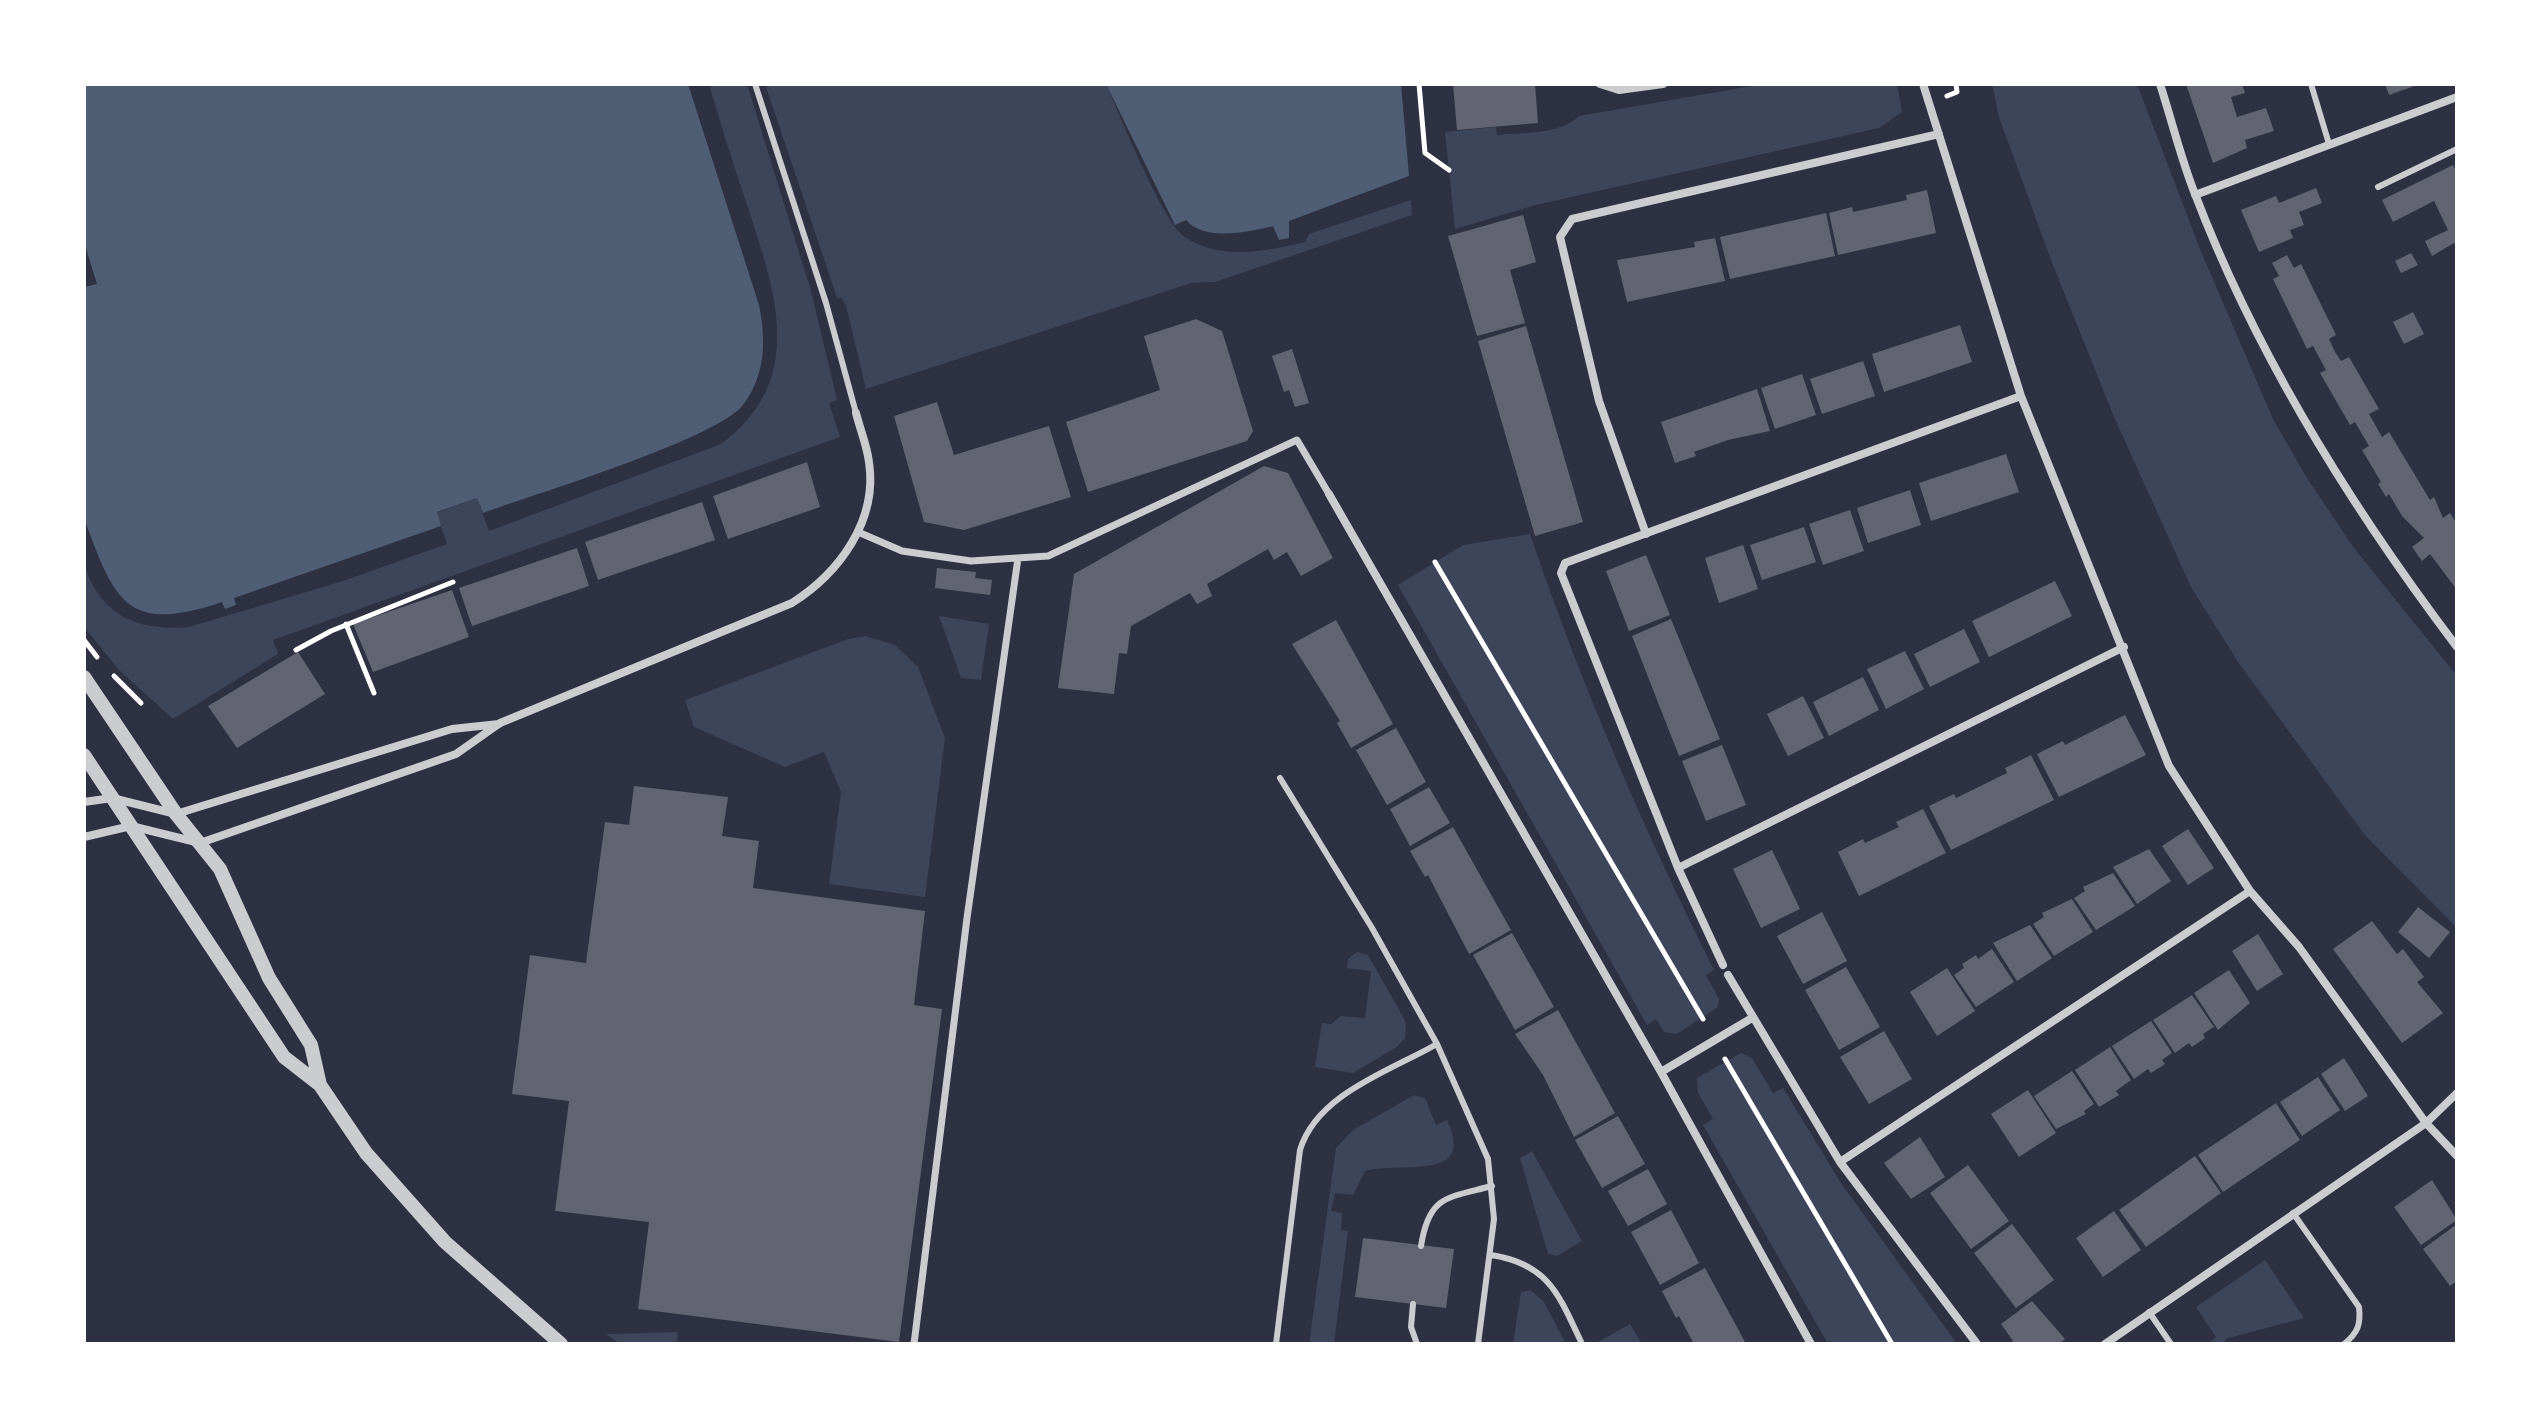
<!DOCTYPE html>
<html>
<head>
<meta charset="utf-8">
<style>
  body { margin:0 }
  #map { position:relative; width:2541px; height:1428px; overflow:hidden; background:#2d3142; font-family:Arial,sans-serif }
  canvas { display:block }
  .frame { position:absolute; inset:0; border:86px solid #fff; pointer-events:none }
</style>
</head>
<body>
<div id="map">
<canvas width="2541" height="1428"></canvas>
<div class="frame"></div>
</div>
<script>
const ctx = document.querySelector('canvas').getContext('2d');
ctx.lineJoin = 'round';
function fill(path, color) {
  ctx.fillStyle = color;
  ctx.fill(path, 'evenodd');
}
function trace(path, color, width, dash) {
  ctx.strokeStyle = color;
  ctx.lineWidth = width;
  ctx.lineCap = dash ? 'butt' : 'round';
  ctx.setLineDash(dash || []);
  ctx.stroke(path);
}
fill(new Path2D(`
  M709,84H747L811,291L837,400L829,403L840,437L273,640L278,654L173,719L119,670L84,627V565C102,617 138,631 189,627L343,581L447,544L436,513L477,498L489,531L721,444C807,380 776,294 748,208C734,167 721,126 709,84Z
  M765,84H1106C1119,113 1163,223 1185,237C1221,261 1267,251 1305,242L1309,234L1411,200L1412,215L1215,282L1191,283L866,389L846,306L842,298H837Z
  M1763,84H1897L1902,112L1879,128L1536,205L1455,229L1445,132L1496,127L1497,135C1522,132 1560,135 1579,116Z
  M1992,84H2137L2200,249L2273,419L2307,478L2354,548L2457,676V928L2364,834L2238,662L2191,587L2114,417L2051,260L1999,117Z
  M1530,534C1581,684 1643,828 1714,970L1706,975L1719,999L1718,1007L1677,1034L1664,1032L1656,1019L1647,1025L1398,585L1463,545Z
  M939,616L989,624L981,680L961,678Z
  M865,636L895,645L918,667L945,738L925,897L829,884L841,792L824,752L785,767L694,727L685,700L848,639Z
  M1357,952L1368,955L1406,1022L1405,1038L1397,1047L1353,1073L1315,1067L1322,1023L1331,1024L1341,1016L1365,1018L1371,971L1347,968L1348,959Z
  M1741,1053L1752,1058L1773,1093L1783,1088L1841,1183L1957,1344H1828L1703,1125L1713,1119L1698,1093L1697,1078Z
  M1414,1095L1425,1098L1436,1125L1447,1120C1477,1183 1400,1161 1365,1171L1353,1195L1335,1193L1331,1211L1342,1213L1341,1230L1348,1231L1334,1344H1309L1336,1148L1353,1130Z
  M1532,1151L1582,1241L1557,1256L1548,1254L1520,1158Z
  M2265,1260L2304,1318L2225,1339L2226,1344H2208L2216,1337L2196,1307Z
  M1531,1290L1544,1302L1566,1344H1513L1521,1292Z
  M1630,1324L1642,1344H1598V1342Z
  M678,1332L677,1344H620L606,1334Z`), '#3c4559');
fill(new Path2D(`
  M84,84H688L759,305C766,340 766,374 743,405C717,439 532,495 483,513L477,498L437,512L441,526L234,598L236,605L225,609L222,602C127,634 115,603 84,518Z
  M1106,84H1401L1409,176L1289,221V238L1279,240L1273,226C1248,232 1205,242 1186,220L1175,225Z`), '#4f5d75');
fill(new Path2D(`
  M84,242L97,284L84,287Z`), '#2d3142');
fill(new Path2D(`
  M1453,84H1535L1538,123L1457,130Z
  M2186,84H2242L2245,93L2231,97L2237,117L2266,108L2274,131L2245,140L2247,148L2213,163Z
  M2385,84H2420L2389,95Z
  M2453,165L2457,174V248L2454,243L2432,256L2425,241L2448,230L2434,201L2393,222L2382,200Z
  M2316,188L2322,203L2299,212L2304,225L2290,230L2293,238L2259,252L2241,210L2276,196L2279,203Z
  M1927,190L1936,233L1838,255L1829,213L1852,207L1853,212L1907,200L1906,195Z
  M1826,213L1835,256L1730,279L1720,237Z
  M1523,215L1536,262L1510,270L1525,323L1477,336L1448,236Z
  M1715,238L1725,281L1627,302L1617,260L1695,247L1694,242Z
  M2411,253L2418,265L2401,273L2395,261Z
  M2287,255L2294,268L2301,264L2336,335L2329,339L2335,352L2341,361L2349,357L2379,409L2369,414L2382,437L2389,432L2430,500L2434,497L2443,518L2450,513L2457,524V590L2430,554L2422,561L2412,547L2424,538L2402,516L2389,494L2386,497L2378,484L2381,482L2362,450L2369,446L2355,422L2350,425L2320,373L2326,370L2313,346L2307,349L2273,279L2279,276L2272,263Z
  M2413,312L2424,334L2404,344L2393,322Z
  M1196,319L1222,331L1253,431L1247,441L1088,492L1066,422L1160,390L1144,336Z
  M1960,325L1972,362L1884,392L1872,354Z
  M1526,326L1583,522L1535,536L1478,341Z
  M1292,349L1309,403L1295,407L1289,390L1284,392L1272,356Z
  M1863,361L1875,396L1822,414L1810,379Z
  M1802,374L1816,415L1775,429L1761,388Z
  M1757,389L1770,431L1728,440L1694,452L1696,456L1675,463L1661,422Z
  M937,402L954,455L1049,426L1071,497L964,530L924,522L894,416Z
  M2006,454L2019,492L1931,521L1919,483Z
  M807,462L820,507L728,539L713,496Z
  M1264,466L1288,473L1333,558L1301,576L1287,552L1274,560L1268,549L1207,584L1212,596L1197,604L1190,593L1131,626L1127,654L1119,653L1114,694L1058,688L1074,574Z
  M1910,490L1921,525L1868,543L1857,508Z
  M702,502L715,540L598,580L585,542Z
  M1850,510L1864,551L1823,565L1809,524Z
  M1804,527L1816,562L1762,580L1750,545Z
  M1743,545L1758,589L1719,603L1705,558Z
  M577,548L589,586L472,626L459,588Z
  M1646,555L1670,615L1629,631L1606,571Z
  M937,568L976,572L975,578L992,580L990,595L935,588Z
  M2055,581L2072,616L1989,657L1972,621Z
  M452,590L469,637L373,672L353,624Z
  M1671,619L1720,739L1679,756L1632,636Z
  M1336,620L1393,724L1351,748L1337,723L1340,721L1292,644Z
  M1964,629L1980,662L1930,687L1914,654Z
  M1905,651L1924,689L1886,709L1867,669Z
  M298,652L325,694L237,748L208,706Z
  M1863,677L1879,710L1829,736L1813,702Z
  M1803,696L1824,738L1788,756L1767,714Z
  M2125,715L2146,755L2059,797L2037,754L2063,741L2065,745Z
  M1396,728L1426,782L1387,805L1356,750Z
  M1722,745L1746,805L1706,821L1682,761Z
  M2031,755L2054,800L1951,850L1929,806L1954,794L1956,798L2007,773L2005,768Z
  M634,786L728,797L722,836L759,841L753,888L925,911L914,1005L942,1009L899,1342L638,1309L649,1222L555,1211L569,1101L512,1094L530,955L586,963L605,822L629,825Z
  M1429,787L1450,823L1410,846L1390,809Z
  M1923,809L1946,853L1859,896L1838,852L1863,839L1865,843L1899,827L1896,822Z
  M1453,827L1511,930L1469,954L1428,875L1425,877L1410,851Z
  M2188,829L2214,868L2188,885L2162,846Z
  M2149,849L2171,881L2137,904L2113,867Z
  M1772,850L1800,909L1761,928L1733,869Z
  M2113,873L2135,906L2096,930L2074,898L2085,891L2083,887Z
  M2072,899L2093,932L2054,956L2033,924L2044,917L2042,913Z
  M2418,907L2450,932L2429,958L2398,932Z
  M1822,912L1847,961L1803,984L1777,936Z
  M2372,921L2397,954L2403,949L2424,977L2417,982L2443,1013L2402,1043L2333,949Z
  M2030,925L2052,958L2017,981L1993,943Z
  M1512,933L1554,1007L1515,1030L1473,955Z
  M2258,934L2283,974L2257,991L2232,951Z
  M1992,949L2014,982L1976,1007L1954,975L1964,968L1962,964L1976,955L1978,959Z
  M1846,967L1880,1027L1839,1050L1805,990Z
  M1947,968L1975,1011L1937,1036L1910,992Z
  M2229,970L2250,1003L2218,1030L2194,993Z
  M2192,995L2214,1027L2203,1034L2205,1038L2192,1047L2189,1043L2175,1053L2153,1020Z
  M1558,1010L1615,1113L1574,1137L1543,1075L1515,1034Z
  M2151,1021L2172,1053L2162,1060L2165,1064L2151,1073L2148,1069L2134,1079L2112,1046Z
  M1884,1031L1912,1079L1869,1104L1840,1057Z
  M2110,1047L2131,1080L2116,1091L2119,1095L2099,1107L2075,1070Z
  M2344,1058L2368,1096L2345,1111L2321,1074Z
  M2072,1071L2094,1104L2084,1111L2086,1114L2056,1129L2034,1096Z
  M2318,1077L2340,1110L2302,1136L2280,1102Z
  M2028,1090L2056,1133L2019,1157L1991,1114Z
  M2276,1103L2300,1140L2223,1192L2198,1155Z
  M1618,1116L1645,1164L1602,1188L1575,1140Z
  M1920,1137L1945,1177L1911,1199L1884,1163Z
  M2195,1156L2221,1193L2146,1247L2119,1210Z
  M1968,1165L2009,1221L1971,1249L1930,1193Z
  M1648,1169L1667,1204L1628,1226L1608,1191Z
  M2432,1180L2457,1220L2421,1245L2394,1207Z
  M1671,1210L1699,1263L1660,1285L1631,1232Z
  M2114,1211L2141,1250L2103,1277L2076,1238Z
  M2012,1224L2054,1280L2016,1308L1974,1253Z
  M2457,1224V1281L2450,1286L2423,1249Z
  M1363,1238L1454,1249L1446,1308L1355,1297Z
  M1705,1268L1738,1329L1746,1344H1694L1679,1316L1676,1318L1662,1291Z
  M2032,1301L2065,1339L2059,1344H2009L2013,1341L2001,1324Z`), '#626471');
trace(new Path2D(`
  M1419,84L1425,153L1449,170
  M1947,96L1957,92L1956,84
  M1435,562L1703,1019
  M346,624L374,693
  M84,640L97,657
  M296,650L331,631L453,582
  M114,676L141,703
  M1725,1059L1892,1344`), '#fff', 5);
trace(new Path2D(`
  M755,84L826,303L856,413
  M2311,84L2329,144
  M2378,187L2457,149
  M1280,778L1372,928L1437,1044L1488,1159L1494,1219L1478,1344
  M2293,1213L2359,1307C2361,1324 2358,1333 2344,1344
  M1421,1246C1429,1195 1447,1198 1492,1186
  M1491,1255C1549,1264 1559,1295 1582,1344
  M1413,1304L1411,1327L1417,1344
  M2149,1312L2171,1344
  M1276,1344L1300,1150C1317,1094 1390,1071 1437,1044`), '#caccd0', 6);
trace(new Path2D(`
  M858,532L902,551L971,561L1048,556L1297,440L1329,494
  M914,1344L967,918L1018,558`), '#caccd0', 7);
trace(new Path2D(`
  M1600,84L1619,90L1663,84
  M1923,84L2021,396L2169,766L2250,891L2299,947L2426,1123L2457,1156
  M2160,84C2172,121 2181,159 2195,194C2256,354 2354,511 2457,647
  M2195,195L2457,97
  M1329,494L1661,1072L1811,1344
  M1646,534L1599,401L1560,237L1572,219L1939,134
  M84,802L112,798L176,814L452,729L499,724
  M84,837L131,826L200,843L456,754L500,723L792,603C839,573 878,521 869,462C867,446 860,429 856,413
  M1678,868L2124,647
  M1723,965L1678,868L1561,573L1565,563L2021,396
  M1728,975L1840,1162L1977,1344
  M1661,1072L1752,1018
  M1840,1162L2250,891
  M2105,1344L2426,1123L2457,1093`), '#caccd0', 8);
trace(new Path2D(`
  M84,677L176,814L220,869L269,978L311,1045L320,1085
  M84,755L284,1057L320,1085L366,1153L445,1242L561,1344`), '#caccd0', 14);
</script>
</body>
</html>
